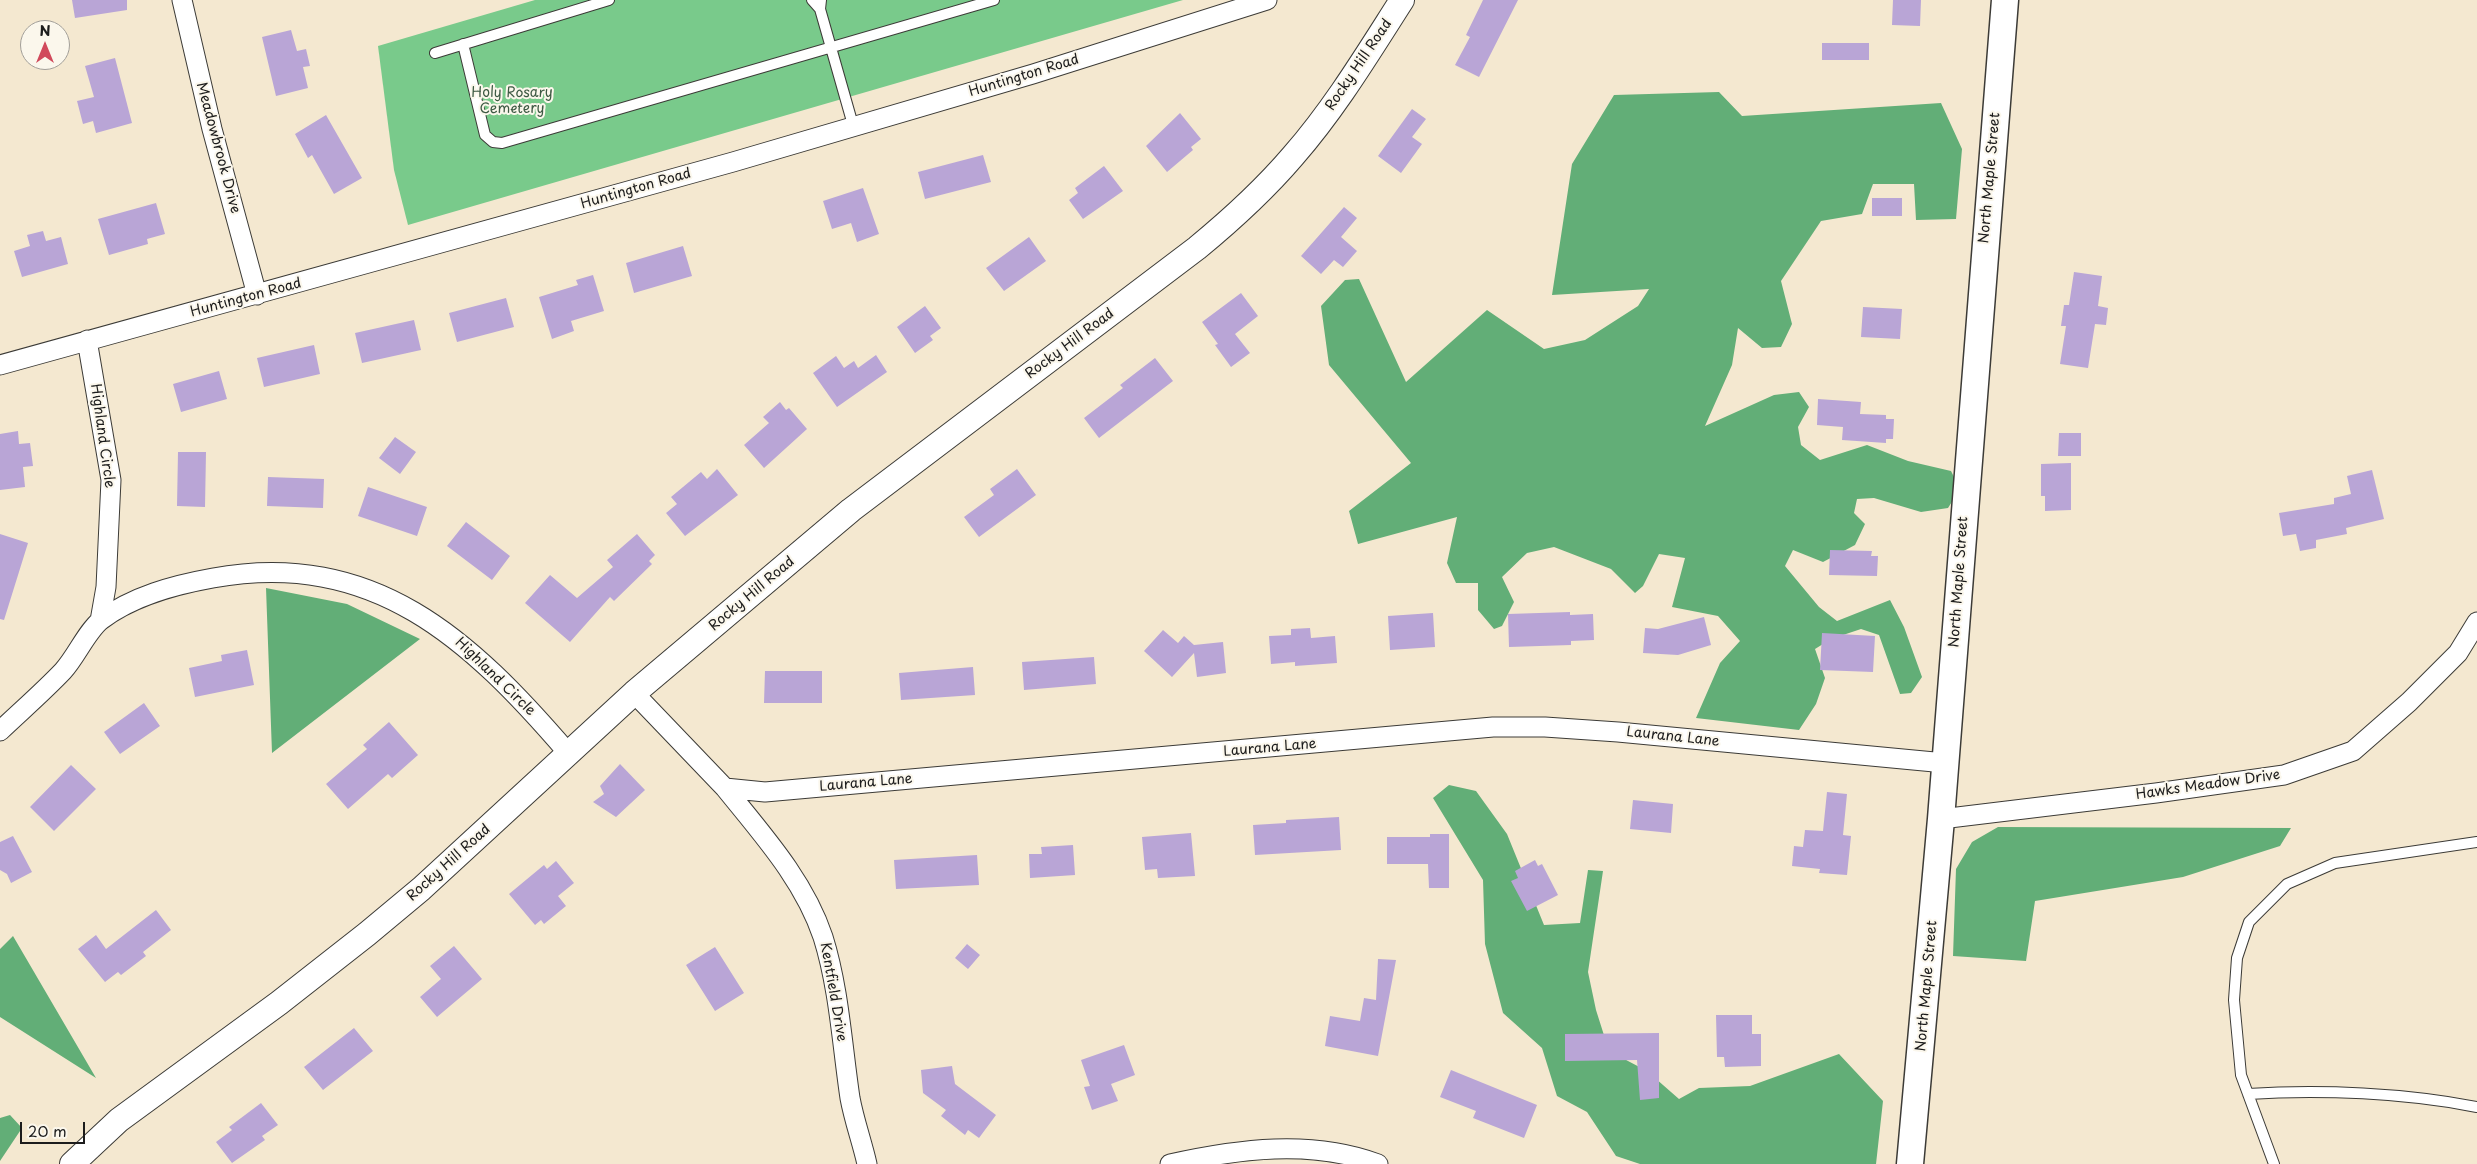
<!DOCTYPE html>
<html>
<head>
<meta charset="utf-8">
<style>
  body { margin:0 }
  #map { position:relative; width:2477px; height:1164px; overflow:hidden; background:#f4e8d0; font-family:"Playpen Sans",sans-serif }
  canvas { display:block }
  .north { position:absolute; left:20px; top:20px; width:50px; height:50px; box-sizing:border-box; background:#fbf7ec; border:1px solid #a29f99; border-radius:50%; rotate:0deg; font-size:14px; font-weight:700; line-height:20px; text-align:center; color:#1c1c1c }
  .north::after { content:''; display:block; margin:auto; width:18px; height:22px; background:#d1495b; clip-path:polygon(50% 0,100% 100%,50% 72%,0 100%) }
  .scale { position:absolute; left:20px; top:1122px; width:65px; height:22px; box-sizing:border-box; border:2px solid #1c1c1c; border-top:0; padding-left:6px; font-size:15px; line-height:18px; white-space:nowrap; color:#1c1c1c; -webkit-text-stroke:4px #fbf7ec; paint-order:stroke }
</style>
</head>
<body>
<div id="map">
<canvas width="2477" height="1164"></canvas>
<div class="north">N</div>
<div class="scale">20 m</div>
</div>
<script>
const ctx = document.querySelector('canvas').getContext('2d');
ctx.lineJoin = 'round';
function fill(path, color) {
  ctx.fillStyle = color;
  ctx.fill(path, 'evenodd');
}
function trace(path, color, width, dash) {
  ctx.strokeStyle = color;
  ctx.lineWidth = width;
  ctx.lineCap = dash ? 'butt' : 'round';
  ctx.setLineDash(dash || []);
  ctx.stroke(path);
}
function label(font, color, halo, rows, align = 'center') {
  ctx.font = font + ' "Playpen Sans",sans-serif';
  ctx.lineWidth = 4;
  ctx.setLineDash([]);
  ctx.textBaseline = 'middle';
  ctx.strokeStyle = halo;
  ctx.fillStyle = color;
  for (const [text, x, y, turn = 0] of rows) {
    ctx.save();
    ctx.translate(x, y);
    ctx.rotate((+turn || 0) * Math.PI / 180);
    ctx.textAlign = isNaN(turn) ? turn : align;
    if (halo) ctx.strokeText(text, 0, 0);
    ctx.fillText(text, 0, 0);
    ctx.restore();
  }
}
fill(new Path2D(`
  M535,0H1183L408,225L394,170L378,46Z`), '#79ca8b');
fill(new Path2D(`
  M1719,92L1742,116L1941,103L1962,149L1956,219L1916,220L1914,184H1873L1862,214L1821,221L1781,281L1792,324L1781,347L1762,348L1738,328L1732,365L1705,426L1774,395L1799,392L1809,407L1798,427L1801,445L1820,460L1867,445L1908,461L1951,471L1960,489L1948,508L1921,512L1874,498L1857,499L1854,513L1865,524L1855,545L1823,562L1793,550L1785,566L1819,607L1837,621L1890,600L1904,627L1922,677L1911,693L1900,694L1879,635L1861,629L1831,639L1815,649L1825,678L1816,704L1799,730L1696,718L1720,663L1740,641L1718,616L1672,607L1685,558L1659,554L1643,586L1635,593L1611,569L1554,547L1527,553L1502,577L1514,602L1502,626L1494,629L1478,610V583H1456L1447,563L1457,517L1358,544L1349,511L1411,463L1329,365L1321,306L1345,280L1359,279L1406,382L1487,310L1544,349L1585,340L1638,306L1649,289L1552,295L1572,164L1614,95Z
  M266,588L347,604L420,639L272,753Z
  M1449,785L1476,791L1507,834L1544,925L1580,923L1588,870L1603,871L1588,972L1596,1010L1609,1051L1647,1071L1679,1099L1699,1088L1750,1086L1839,1054L1883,1101L1876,1164H1640L1616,1156L1587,1112L1557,1096L1542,1048L1503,1013L1485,944L1483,880L1433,798Z
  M1998,827L2291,828L2280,846L2183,877L2035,901L2026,961L1953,956L1956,869L1972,842Z
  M13,936L96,1078L0,1017V949Z
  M10,1115L22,1128L0,1161V1118Z`), '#62ae77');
fill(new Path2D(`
  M72,0H127V10L75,18Z
  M1483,0H1518L1479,77L1455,65L1470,37L1466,35Z
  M1893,0H1921L1920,26L1892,25Z
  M291,30L297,51L306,49L310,66L303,67L308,88L276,96L262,37Z
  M1822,43H1869V60H1822Z
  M115,58L132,123L96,133L93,121L83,124L77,101L94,97L85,66Z
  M1412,109L1426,119L1412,137L1422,144L1401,173L1378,156Z
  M1180,113L1201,139L1191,147L1193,150L1167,172L1146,146Z
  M326,115L362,178L334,194L312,155L308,158L295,134Z
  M983,155L991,182L925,199L918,172Z
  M1104,166L1123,191L1083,219L1069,200L1078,193L1075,188Z
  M863,188L879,234L857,242L851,223L832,229L823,201Z
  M1872,198H1902V216H1872Z
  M156,203L165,234L147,239L148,244L109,255L98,219Z
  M1344,207L1357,218L1341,237L1357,251L1343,267L1334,260L1321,274L1301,256Z
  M43,231L46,241L61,237L68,264L22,277L14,251L30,246L27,235Z
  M1029,237L1046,261L1004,291L986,268Z
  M683,246L692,276L634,293L626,263Z
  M2074,272L2102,276L2098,306L2108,308L2106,325L2095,324L2088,368L2060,364L2066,326H2061L2064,305H2069Z
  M593,275L604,311L571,321L574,331L552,339L539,297L578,285L576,280Z
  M1241,293L1258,316L1235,334L1250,353L1231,367L1215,345L1218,344L1202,322Z
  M506,298L514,327L457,342L449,313Z
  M925,306L941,328L930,336L933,340L915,353L897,327Z
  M1863,307L1902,309L1900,339L1861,337Z
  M414,320L421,350L362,363L355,333Z
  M314,345L320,374L264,387L257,358Z
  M876,355L887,372L837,407L813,373L836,356L844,368L854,361L858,368Z
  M1155,358L1173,381L1099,438L1084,418L1123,388L1120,385Z
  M219,371L227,399L181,412L173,384Z
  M1818,399L1861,402L1860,414L1886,415V419H1894L1893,439H1886V443L1842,440L1843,427L1817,425Z
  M780,402L786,410L789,408L807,429L764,468L744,445L769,423L763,417Z
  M18,431L19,444L30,443L33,466L23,467L25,487L0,490V434Z
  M2059,433H2081V456H2058Z
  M395,437L416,452L400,474L379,458Z
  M178,452H206L205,507L177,506Z
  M2071,463V510L2045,511V496H2041V464Z
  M717,469L738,495L685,536L666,513L677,504L671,497L701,472L707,479Z
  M1017,469L1036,495L979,537L964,517L994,495L990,489Z
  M2372,470L2384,519L2346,528L2347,534L2316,540V548L2300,551L2296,534L2283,536L2279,513L2334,504V498L2351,494L2347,476Z
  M268,477L324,479L323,508L267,506Z
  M368,487L427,507L417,536L358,516Z
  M466,522L510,556L492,580L447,546Z
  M0,534L28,543L4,620L0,619Z
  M637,534L655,555L649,561L652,564L614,601L610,597L570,642L525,603L550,575L577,598L613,567L607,560Z
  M1830,550L1872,551L1871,556H1878L1877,576L1829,575Z
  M1570,612V615L1593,614L1594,640L1571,641V645L1509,647L1508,614Z
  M1433,613L1435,647L1390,650L1388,616Z
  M1704,617L1711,645L1678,655L1643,653L1645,628L1658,629Z
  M1310,628L1311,638L1335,636L1337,663L1295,666V662L1271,664L1269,636L1291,635V629Z
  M1163,630L1178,643L1184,636L1194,645L1223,642L1226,673L1197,677L1194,653L1172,677L1144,651Z
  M1822,633L1875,636L1873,672L1820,670Z
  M247,650L254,685L195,697L189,668L222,661L221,655Z
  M1094,657L1096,684L1024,690L1022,662Z
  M973,667L975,695L901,700L899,673Z
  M765,671H822V703H764Z
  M144,703L160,726L120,754L104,732Z
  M389,722L418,755L392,778L388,774L348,809L326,784L367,749L363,745Z
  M620,764L645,790L616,817L593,802L604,794L600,786Z
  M71,765L96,789L54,831L30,807Z
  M1827,792L1847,794L1843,835L1851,836L1847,875L1819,873L1820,869L1792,866L1794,846L1803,847L1805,830L1823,831Z
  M1633,800L1673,804L1671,833L1630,829Z
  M1339,817L1341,850L1255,855L1253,825L1286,823V820Z
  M1191,833L1195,876L1158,878L1157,869L1145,870L1142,837Z
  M1430,834H1449V888H1429L1428,864H1387V837H1430Z
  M13,836L32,872L11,883L7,874L0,870V842Z
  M1073,845L1075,875L1030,878L1029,854H1042L1041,847Z
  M977,855L979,885L896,889L894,860Z
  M1535,860L1538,866L1542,864L1558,895L1527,911L1511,881L1518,878L1515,871Z
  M556,861L574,883L558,896L566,906L544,924L541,920L535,925L509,894L544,865L547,869Z
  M156,910L171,930L143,952L146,956L121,975L118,972L105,982L78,949L96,935L106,949Z
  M967,944L980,955L968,969L955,958Z
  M454,946L482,979L437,1017L420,997L441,979L430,966Z
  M715,947L744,993L715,1011L686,965Z
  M1378,959L1396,960L1378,1056L1325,1046L1330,1016L1360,1021L1364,998L1376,1000Z
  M1716,1015H1752V1034H1761V1066L1725,1067L1724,1057H1717Z
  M354,1028L373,1051L323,1090L304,1067Z
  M1659,1033V1098L1640,1100L1637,1060L1565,1061V1034Z
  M1124,1045L1135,1075L1111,1084L1118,1101L1092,1110L1084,1087L1090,1086L1081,1060Z
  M952,1066L955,1084L996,1115L979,1138L968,1130L965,1135L941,1116L946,1110L923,1093L921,1070Z
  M1451,1070L1537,1105L1524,1138L1473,1118L1476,1111L1440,1097Z
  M261,1103L278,1125L262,1136L265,1140L232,1163L216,1142L232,1130L229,1127Z`), '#b9a5d6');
const service = new Path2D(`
  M812,0L820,9L821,0
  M820,9L853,125
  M463,44L485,135L493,142L502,143L994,0
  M435,53L609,0
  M2248,1094C2320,1089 2406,1093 2477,1107
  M2274,1164L2241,1075L2234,1000L2237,958L2249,922L2287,884L2335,863L2477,842`);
const minor = new Path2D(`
  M182,0L212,129L257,295
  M87,340L111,480L106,587L100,621
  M0,365L733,162L1033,74L1267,0
  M634,693L725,788L765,792L1493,727H1545L1618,732L1945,763
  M0,731C21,711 43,692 63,671C76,657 87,631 101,620C133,596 174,585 213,578C374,549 470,639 568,753
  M725,788C762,834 804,880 823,937C839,988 842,1044 850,1098C854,1120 862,1142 867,1164
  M1941,819L2156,793L2284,775L2353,751L2409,702L2458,653L2477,622
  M1170,1164C1238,1149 1311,1139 1378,1164`);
const tertiary = new Path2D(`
  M72,1164L119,1120L279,1003L367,934L421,889L634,693L851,510L1197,248C1231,220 1264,190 1293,156C1335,108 1368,53 1402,0`);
const secondary = new Path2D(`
  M1910,1164L1941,819L2005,0`);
trace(service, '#3c3b37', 12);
trace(minor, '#3c3b37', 21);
trace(tertiary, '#3c3b37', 26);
trace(secondary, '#3c3b37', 29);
trace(service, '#fff', 10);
trace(minor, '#fff', 19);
trace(tertiary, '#fff', 24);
trace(secondary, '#fff', 26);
label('14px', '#1c1c1c', '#fbf7ec', [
  ["Rocky Hill Road",1359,65,-56],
  ["Huntington Road",1024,76,-17],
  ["Meadowbrook Drive",218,148,75],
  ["North Maple Street",1990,178,-85],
  ["Huntington Road",636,189,-16],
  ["Huntington Road",246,298,-15],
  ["Rocky Hill Road",1070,344,-37],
  ["Highland Circle",102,436,82],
  ["North Maple Street",1959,582,-86],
  ["Rocky Hill Road",752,594,-40],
  ["Highland Circle",495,677,44],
  ["Laurana Lane",1673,737,6],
  ["Laurana Lane",1270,748,-5],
  ["Laurana Lane",866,783,-5],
  ["Hawks Meadow Drive",2208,785,-8],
  ["Rocky Hill Road",449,863,-42],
  ["North Maple Street",1927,986,-85],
  ["Kentfield Drive",833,992,80]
]);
label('14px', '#3d5943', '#fbf7ec', [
  ["Holy Rosary",512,93],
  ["Cemetery",512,109]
]);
</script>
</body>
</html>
